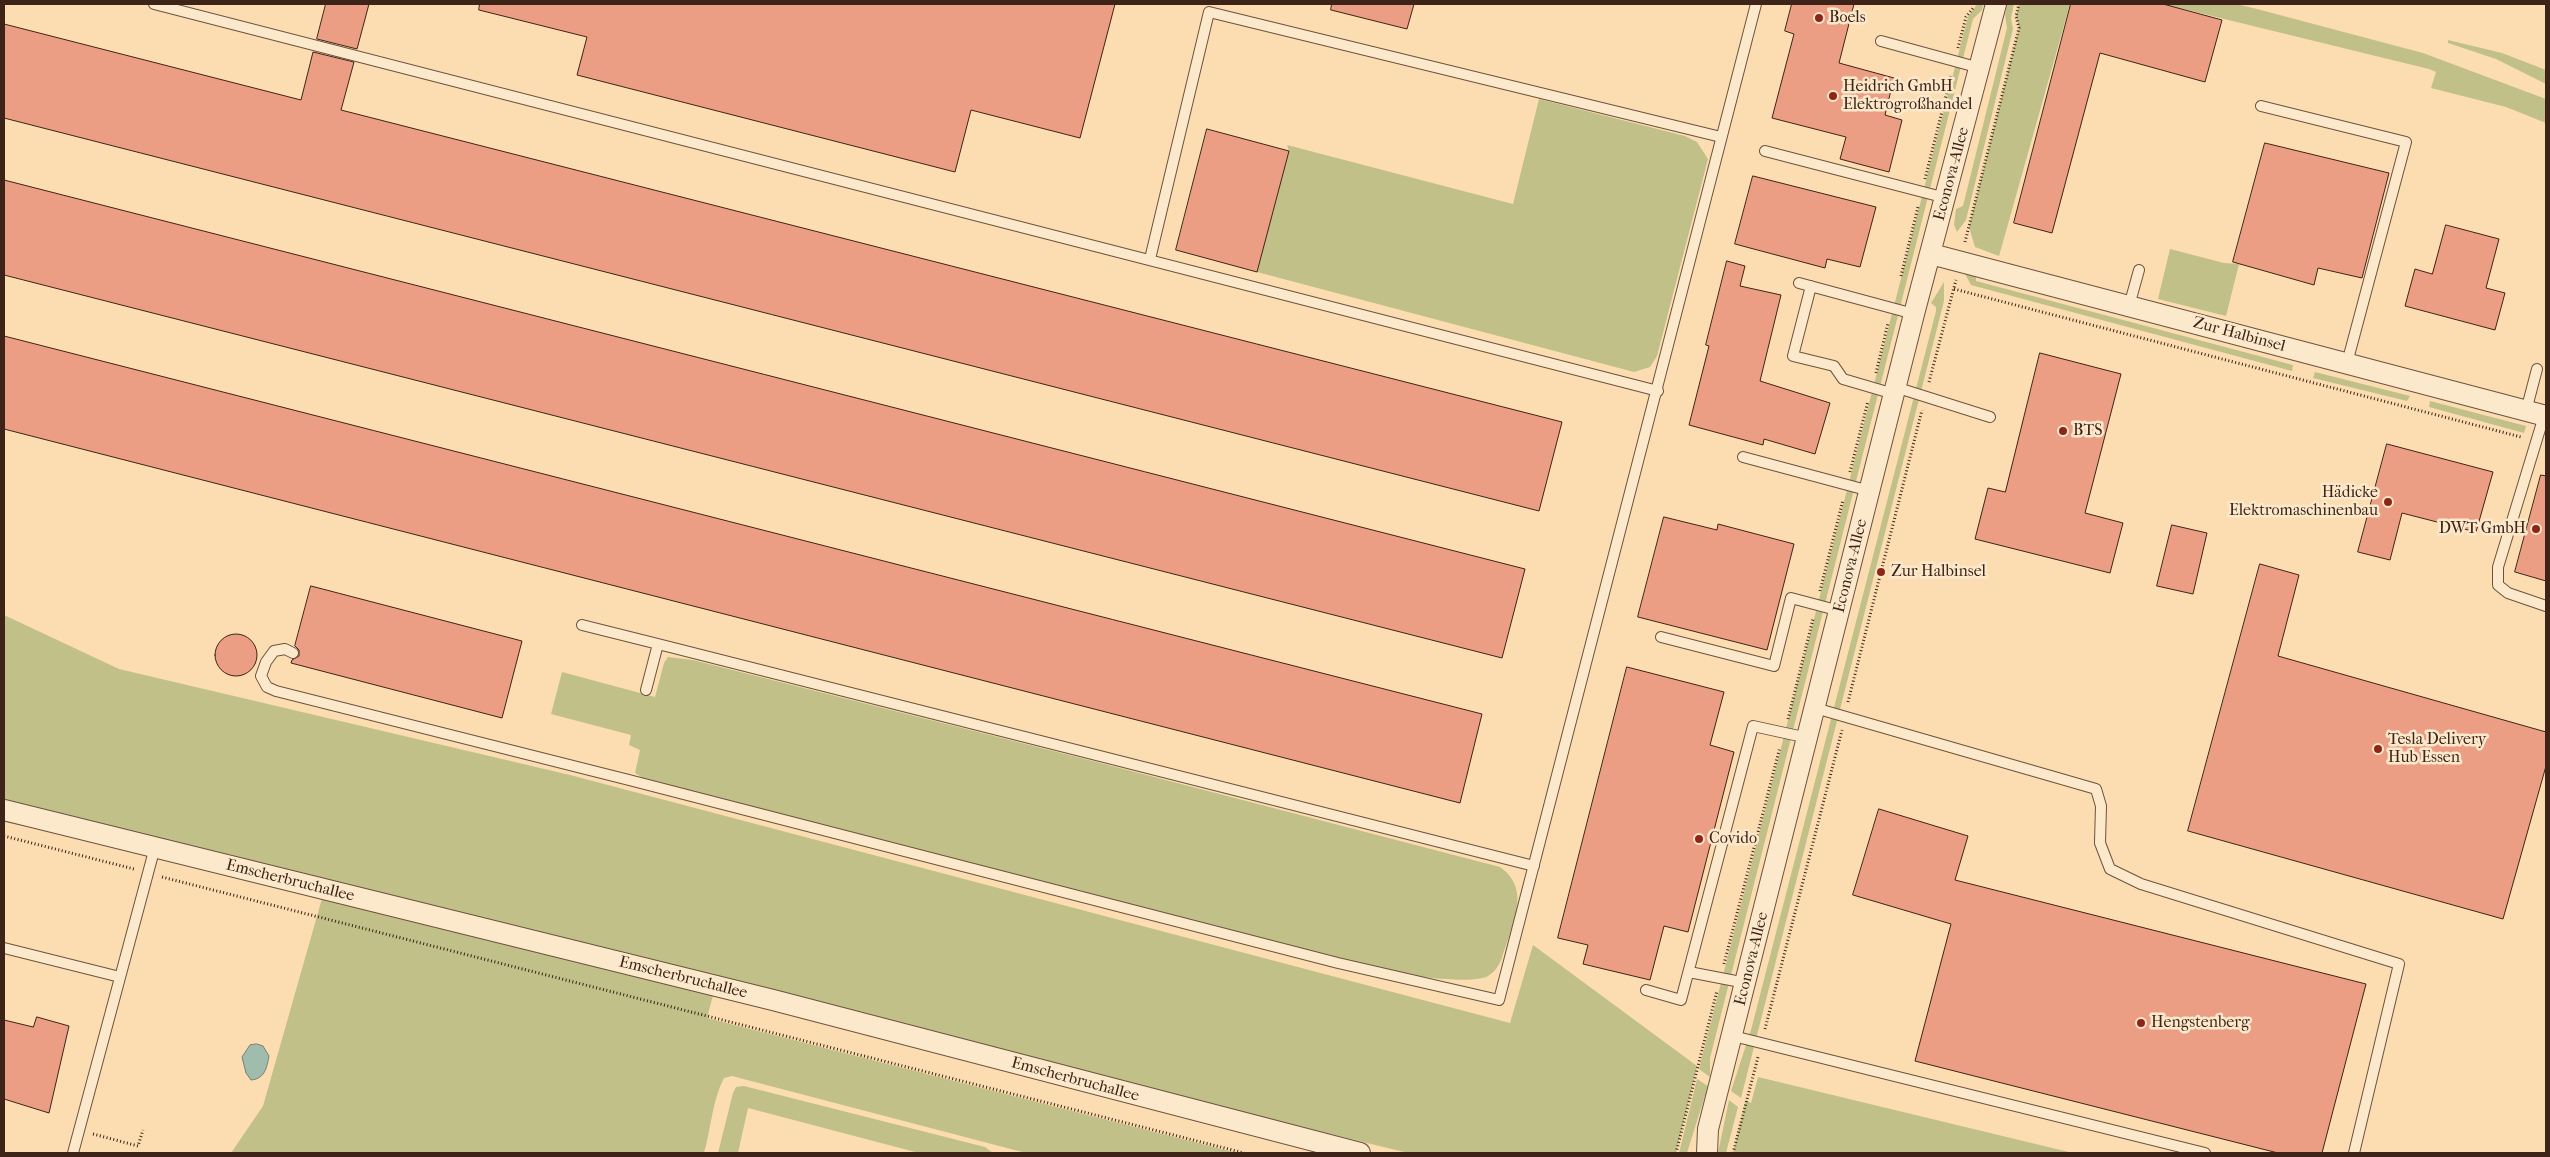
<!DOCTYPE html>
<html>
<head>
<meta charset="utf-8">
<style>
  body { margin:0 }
  #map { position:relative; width:2550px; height:1157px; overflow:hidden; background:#fbddb1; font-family:"IM FELL French Canon",serif }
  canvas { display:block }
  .frame { position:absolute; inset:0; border:5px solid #3e2318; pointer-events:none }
</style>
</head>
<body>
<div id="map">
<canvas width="2550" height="1157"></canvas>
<div class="frame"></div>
</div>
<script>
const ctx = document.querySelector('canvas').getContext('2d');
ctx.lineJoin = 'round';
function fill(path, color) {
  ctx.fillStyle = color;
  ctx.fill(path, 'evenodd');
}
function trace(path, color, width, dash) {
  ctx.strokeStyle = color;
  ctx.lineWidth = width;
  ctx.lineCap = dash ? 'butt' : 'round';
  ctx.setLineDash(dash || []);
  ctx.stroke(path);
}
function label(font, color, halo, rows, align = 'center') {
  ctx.font = font + ' "IM FELL French Canon",serif';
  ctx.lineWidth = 5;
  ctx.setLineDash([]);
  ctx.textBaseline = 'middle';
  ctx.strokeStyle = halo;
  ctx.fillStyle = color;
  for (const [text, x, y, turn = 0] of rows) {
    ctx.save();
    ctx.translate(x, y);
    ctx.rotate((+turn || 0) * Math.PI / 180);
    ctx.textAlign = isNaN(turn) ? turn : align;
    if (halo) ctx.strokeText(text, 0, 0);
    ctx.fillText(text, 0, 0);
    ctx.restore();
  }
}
fill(new Path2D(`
  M1977,4H1983L1982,10L1973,19L1710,1058V1077L1699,1069L1965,28L1968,17Z
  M2007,4H2014L2011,18L2013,29L1966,220L1957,232L1954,225L1956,209L1963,206L2007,28L2005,14Z
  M2019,4H2070L1999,256L1975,247L1969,227L2019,28L2016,16Z
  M2163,4H2236L2257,9L2423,53L2546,99V123L2506,107L2431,88L2436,72L2429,69Z
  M2448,40L2502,53L2546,70V84L2496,59L2448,43Z
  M1539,99L1685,136L1697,142L1708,159L1657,356L1650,367L1634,372L1257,272L1289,151L1287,145L1513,204Z
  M2170,249L2224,263L2239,264L2226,316L2158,299Z
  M1964,272L1976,274V281L2293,365L2292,371L1971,285Z
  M1944,282V301L1741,1098L1731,1091L1751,1030L1936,311V307L1931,303Z
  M2315,372L2410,396L2407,401L2313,378Z
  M2430,401L2526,426L2524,433L2429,407Z
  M4,615L119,669L570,775L1510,1023L1533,945L1697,1066L1676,1153H1408L716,984L707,1018L1237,1153H1026L732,1076L724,1078C712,1101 711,1129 704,1153H231L263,1106L325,888L4,822Z
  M668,657L693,660L1089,760L1500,867C1533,890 1511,927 1502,958C1499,965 1495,972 1488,976C1475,984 1419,977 1403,974L646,780L635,773L640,750L629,745L631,735L551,714L562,672L655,697L664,663Z
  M1758,1077L2073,1153H1733L1746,1100L1751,1103Z
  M1697,1079L1708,1086L1687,1153H1679Z
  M744,1086L985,1147L993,1153H919L748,1108L738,1153H718L733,1093L736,1087Z
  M1729,1100L1738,1107L1726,1153H1718Z`), '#c1c089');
const water = new Path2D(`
  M257,1044L263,1046L269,1056C267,1067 265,1079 251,1080L246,1073L242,1057L250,1045Z`);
fill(water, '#9fbcad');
trace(water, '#787f71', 1);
const building = new Path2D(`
  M326,4H369L357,49L317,39Z
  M480,4H1115L1080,138L971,110L955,172L577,75L587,37L479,10Z
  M1332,4H1414L1407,29L1331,10Z
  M1792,4H1854L1839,63L1894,78L1885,115L1902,120L1889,172L1840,159L1846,137L1772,118L1794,34L1785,31Z
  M2071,4H2163L2222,20L2205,82L2100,53L2052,233L2014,223Z
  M4,24L301,100L313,52L354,62L341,110L1562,422L1539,511L4,118Z
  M1207,129L1289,151L1257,272L1176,250Z
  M2265,143L2389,173L2362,278L2318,268L2314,285L2233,262Z
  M1753,176L1876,207L1860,267L1827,259L1825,268L1735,244Z
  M4,180L1525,569L1502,658L4,275Z
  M2446,225L2499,239L2486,288L2505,293L2495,330L2405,306L2415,269L2432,274Z
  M1727,261L1745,266L1740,286L1781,295L1760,381L1830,403L1815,454L1764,439L1763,445L1689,425L1709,346L1706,345Z
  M4,336L1482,714L1460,803L4,429Z
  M2040,353L2121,374L2085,513L2123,523L2110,573L1975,539L1988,488L2005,492Z
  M2387,444L2493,472L2476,532L2402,513L2390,560L2358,552Z
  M2541,475L2546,476V581L2515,572Z
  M1664,517L1717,530L1718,524L1794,544L1767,650L1638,617Z
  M2172,525L2207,533L2193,594L2157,586Z
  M2260,564L2299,575L2278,656L2546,732V766L2503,919L2188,831Z
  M311,586L522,641L502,718L291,663L292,660L299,656V650L295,646Z
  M215 655a21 21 0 1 1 42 0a21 21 0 1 1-42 0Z
  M1627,667L1724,692L1710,745L1734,752L1688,932L1664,926L1650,980L1583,964L1588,945L1558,938Z
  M1879,809L1968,836L1955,880L2366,984L2322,1153H2278L1915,1061L1951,924L1853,895Z
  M37,1017L69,1026L49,1113L4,1099V1020L33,1027Z`);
fill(building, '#eb9e84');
trace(building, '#3e2318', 1);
const service = new Path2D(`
  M154,4L1658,391
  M1881,41L1980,68
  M2261,106L2406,142L2347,363
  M1765,151L1946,198
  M1150,259L1209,12L1721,137
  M1799,283L1914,314
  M1811,286L1793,356L1834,366L1843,379L1894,394
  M2129,306L2139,270
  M1895,387L1990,417
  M2526,411L2537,369
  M2544,416L2498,567V585L2508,593L2546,606
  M1743,457L1870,491
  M582,625L658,644
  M1661,637L1774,666L1791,598L1840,611
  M293,653L285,649L274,651L266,662L261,676L267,687L276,691L629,780L1338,963L1499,1000L1756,4
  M646,690L658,644L1534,866
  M1815,708L2096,789L2101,806L2100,843L2110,869L2141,884L2399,964L2354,1153
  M4,948L120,977
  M1689,972L1746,983
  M1646,990L1681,1000L1753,726L1808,738
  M1733,1036L2205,1153
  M73,1153L155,847`);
const minor = new Path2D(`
  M1931,254L2546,416
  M4,810L773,1000L1360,1153
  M1707,1153L1708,1129L1914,314L1996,4`);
trace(service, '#6d523e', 12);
trace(minor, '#6d523e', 22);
trace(new Path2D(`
  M1958,48L1966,17L1973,8
  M1925,179L1951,76
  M1965,242L2019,28L2016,16L2019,4
  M1901,276L1918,207
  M1954,289L2521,437
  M1876,373L1888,323
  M1929,382L1956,280
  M1850,472L1868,401
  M1820,591L1843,500
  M1848,702L1922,410
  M1788,719L1813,619
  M4,836L134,869
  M162,877L1244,1153
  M1724,964L1780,747
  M1765,1029L1842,730
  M93,1134L138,1146L143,1130
  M1676,1153L1717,991
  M1733,1153L1758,1057`), '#3e2318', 3, [1, 2.5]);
trace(service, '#fce9cc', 10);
trace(minor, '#fce9cc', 20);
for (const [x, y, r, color] of [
  [1819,18,5,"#8f2418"],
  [1833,96,5,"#8f2418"],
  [2063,431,5,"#8f2418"],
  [2388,502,5,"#8f2418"],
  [2536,529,5,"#8f2418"],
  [1881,572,5,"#8f2418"],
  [2378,749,5,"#8f2418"],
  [1699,839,5,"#8f2418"],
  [2141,1023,5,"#8f2418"]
]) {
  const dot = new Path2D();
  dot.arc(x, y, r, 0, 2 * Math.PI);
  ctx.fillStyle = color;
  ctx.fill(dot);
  trace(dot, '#fce9cc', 2);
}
label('16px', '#3e2318', '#fce9cc', [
  ["Boels",1829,18],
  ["Heidrich GmbH",1843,87],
  ["Elektrogroßhandel",1843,105],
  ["BTS",2073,431],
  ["Hädicke",2378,493,"right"],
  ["Elektromaschinenbau",2378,511,"right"],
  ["DWT GmbH",2526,529,"right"],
  ["Zur Halbinsel",1891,572],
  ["Tesla Delivery",2388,740],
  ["Hub Essen",2388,758],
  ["Covido",1709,839],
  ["Hengstenberg",2151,1023]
], 'left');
label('16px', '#3e2318', '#fce9cc', [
  ["Econova-Allee",1952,174,-75],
  ["Zur Halbinsel",2239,335,15],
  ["Econova-Allee",1851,566,-76],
  ["Emscherbruchallee",290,881,14],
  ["Econova-Allee",1752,959,-76],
  ["Emscherbruchallee",683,978,14],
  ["Emscherbruchallee",1075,1080,15]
]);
</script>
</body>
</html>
